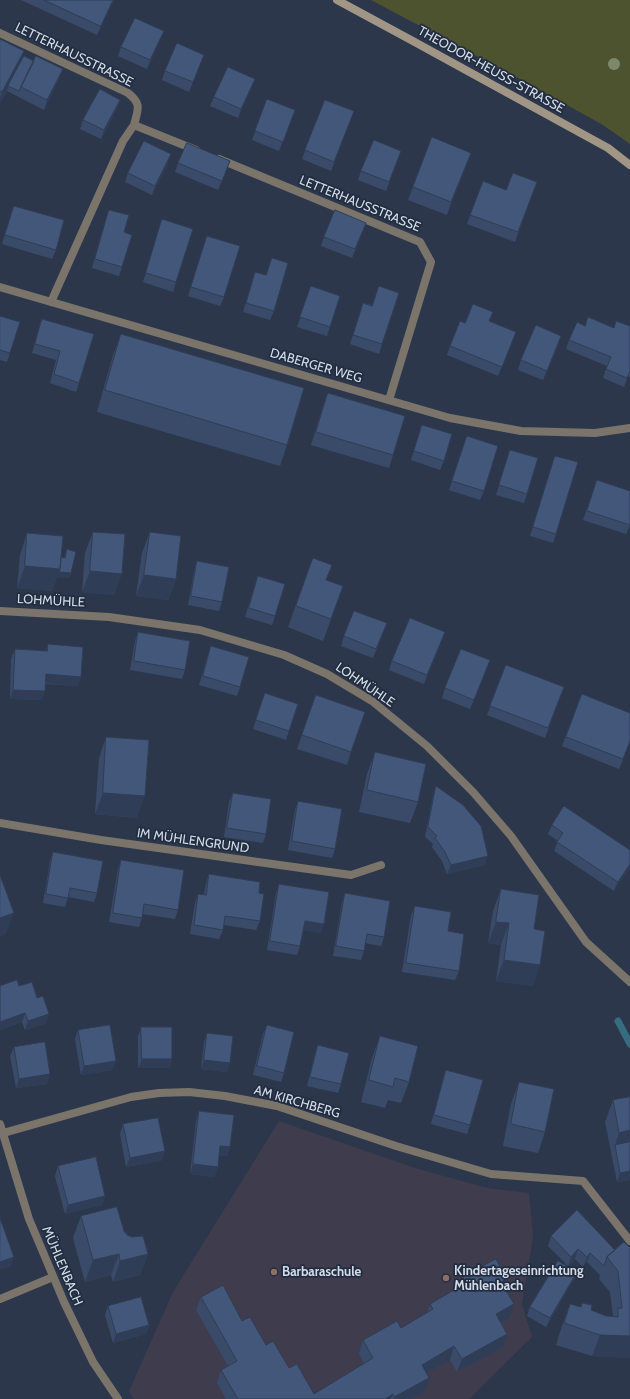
<!DOCTYPE html>
<html>
<head>
<meta charset="utf-8">
<style>
  body { margin:0 }
  canvas { display:block; background:#2c374b }
</style>
</head>
<body>
<canvas width="630" height="1399"></canvas>
<script>
const ctx = document.querySelector('canvas').getContext('2d');
ctx.lineJoin = 'round';
function fill(path, color) {
  ctx.fillStyle = color;
  ctx.fill(path, 'evenodd');
}
function trace(path, color, width, dash) {
  ctx.strokeStyle = color;
  ctx.lineWidth = width;
  ctx.lineCap = dash ? 'butt' : 'round';
  ctx.setLineDash(dash || []);
  ctx.stroke(path);
}
function label(font, color, halo, rows, align = 'center') {
  ctx.font = font + ' Cabin,sans-serif';
  ctx.lineWidth = 3.5;
  ctx.setLineDash([]);
  ctx.textBaseline = 'middle';
  ctx.strokeStyle = halo;
  ctx.fillStyle = color;
  for (const [text, x, y, turn = 0] of rows) {
    ctx.save();
    ctx.translate(x, y);
    ctx.rotate((+turn || 0) * Math.PI / 180);
    ctx.textAlign = isNaN(turn) ? turn : align;
    if (halo) ctx.strokeText(text, 0, 0);
    ctx.fillText(text, 0, 0);
    ctx.restore();
  }
}
fill(new Path2D(`
  M279,1121L415,1168L487,1188L529,1193L533,1237L522,1304L532,1337L469,1399H134L129,1391L173,1292Z`), '#3e3c4d');
fill(new Path2D(`
  M371,0H630V144L603,125L529,84Z`), '#4d522f');
trace(new Path2D(`
  M618,1021L630,1044`), '#386d80', 7);
trace(new Path2D(`
  M0,1299L53,1277`), '#7b746a', 8);
trace(new Path2D(`
  M0,33L128,93C142,104 138,109 134,125L196,150
  M219,159L420,242L431,262L389,400
  M0,287L450,418L521,431L595,433L630,428
  M51,302L123,141L134,125
  M0,611L109,617L200,630L284,655L327,674L372,701L427,746L473,792L511,836L586,942L630,982
  M0,823L101,840L351,875L381,865
  M0,1124L29,1219L64,1302L93,1362L118,1399
  M0,1134L131,1097L159,1093L189,1092L225,1096L277,1106L396,1146L491,1174L583,1181L630,1241`), '#7b746a', 8);
trace(new Path2D(`
  M337,0L411,40L608,148L630,165`), '#a19686', 8);
ctx.fillStyle = '#7d896b';
for (const [x, y] of [
  [614,64]
]) {
  ctx.beginPath();
  ctx.arc(x, y, 6, 0, 2 * Math.PI);
  ctx.fill();
}
fill(new Path2D(`
  M21,0H114L97,35Z
  M164,31L160,40L147,69L118,56L121,47Z
  M0,39L24,51L19,64L59,78L44,110L7,91L0,103Z
  M204,55L189,92L162,80L165,71Z
  M255,79L251,88L238,118L210,106L214,97Z
  M267,99L295,110L279,151L252,140Z
  M120,100L117,109L101,139L80,129L83,120Z
  M325,100L354,111L331,171L302,159Z
  M401,151L386,191L358,180L361,171Z
  M471,153L447,215L408,200L413,187Z
  M230,161L218,190L175,172L178,163Z
  M168,163L152,195L125,182L128,173Z
  M483,181L506,190L537,182L515,242L467,224Z
  M14,206L56,250L52,259L2,244Z
  M109,210L124,232L122,267L119,276L92,268L106,219Z
  M162,219L176,282L173,292L143,282Z
  M366,223L352,258L321,246L324,237Z
  M207,236L224,297L220,306L188,296Z
  M272,258L274,311L270,320L243,312L255,272L266,275Z
  M311,286L330,327L327,336L297,327Z
  M379,286L382,344L379,354L350,344L363,303L372,305Z
  M0,316L10,353L7,362L0,360Z
  M42,319L79,383L76,392L50,383L56,360L32,353L39,329Z
  M490,321L513,341L498,376L447,355L450,346L465,323Z
  M585,326L614,328L630,326V377L628,376L624,387L603,378L607,366L566,349L569,340Z
  M121,334L287,445L280,466L97,412L113,355Z
  M558,345L543,380L518,370L521,360Z
  M328,393L393,455L389,468L311,445L323,406Z
  M422,425L444,461L440,470L411,460Z
  M467,436L484,491L480,500L449,490Z
  M510,450L527,494L524,503L496,495Z
  M555,456L556,534L553,543L530,536Z
  M597,480L630,525L626,534L583,520Z
  M93,532L114,595L82,592L85,553Z
  M150,532L176,579L168,600L136,596L142,553Z
  M27,533L61,557L64,558L67,549L71,573L69,578L57,577L52,591L17,588L20,555Z
  M313,558L326,580L343,586L323,641L288,627Z
  M197,561L222,602L219,611L188,605L194,571Z
  M258,576L275,616L272,625L245,617L255,585Z
  M387,623L373,658L341,646L344,636Z
  M138,632L185,670L182,679L130,670L135,641Z
  M445,632L424,684L389,670L392,661Z
  M48,644L81,677L77,686L46,684L45,691L42,700L10,699L11,659L15,649L46,651Z
  M211,646L240,687L237,696L199,685L208,655Z
  M490,660L470,709L442,698L445,688Z
  M506,665L564,687L545,738L487,715Z
  M265,693L289,731L286,740L253,729Z
  M582,694L630,742L619,769L562,746Z
  M316,695L351,752L347,765L297,749Z
  M106,737L137,818L95,814L99,758Z
  M375,752L418,802L410,823L359,812L367,774Z
  M436,786L485,865L447,874L442,861L432,847L433,844L425,837L433,796Z
  M233,793L266,834L263,843L224,837L229,802Z
  M298,801L335,849L332,858L288,850L295,810Z
  M552,825L630,850L614,891L554,851L558,841L548,834Z
  M53,852L97,893L94,902L68,897L65,907L43,903L50,861Z
  M121,860L178,910L175,919L142,914V918L139,927L109,922L118,869Z
  M209,874L259,893L260,921L256,930L224,925L223,930L219,939L190,934L195,903L198,894L204,895L206,883Z
  M279,884L321,933L303,930L300,946L297,955L267,950L276,893Z
  M501,889L534,929L533,986L496,981L501,945L488,943L493,911Z
  M345,893L384,937L381,946L365,943L364,951L361,960L333,956L342,902Z
  M415,906L448,931L459,971L455,980L402,972L411,915Z
  M0,986H19L46,1023L25,1030L22,1022L0,1030Z
  M267,1025L284,1073L281,1082L253,1075L263,1034Z
  M141,1027L172,1059L169,1068H138V1036Z
  M78,1030L113,1070L81,1075L75,1039Z
  M207,1033L227,1072L201,1069L204,1042Z
  M380,1036L409,1082L401,1103L388,1100L385,1108L361,1102L372,1058Z
  M318,1045L341,1084L338,1093L307,1086L315,1054Z
  M14,1047L47,1084L16,1088L10,1056Z
  M446,1070L470,1125L467,1134L431,1124L443,1080Z
  M519,1082L545,1132L538,1153L503,1146L511,1104Z
  M630,1097V1180L617,1182L605,1122L613,1100Z
  M199,1111L230,1147L227,1156L219,1155L218,1167L214,1177L190,1174L196,1121Z
  M123,1124L165,1151L161,1161L126,1167L120,1134Z
  M58,1166L105,1196L102,1205L65,1214L55,1176Z
  M81,1216L124,1231L148,1254L140,1275L113,1282L111,1275L85,1282L73,1238Z
  M551,1236L615,1250L630,1248V1358L592,1356L556,1345L562,1326L570,1304L606,1316H613L610,1292L599,1279L600,1275L587,1262L583,1267L575,1259L568,1266L548,1246Z
  M577,1272L573,1281L546,1327L527,1316L530,1307Z
  M463,1277L507,1279L504,1287L509,1318L501,1322L507,1334L503,1347L457,1372L450,1360L426,1373L424,1392L411,1399H226L217,1383L221,1370L228,1366L196,1310L201,1297L242,1321L314,1394L364,1364L359,1353L363,1340L401,1328L427,1313L430,1304L459,1288Z
  M108,1306L149,1325L146,1334L113,1343L105,1315Z`), '#3a4b6a');
fill(new Path2D(`
  M113,0H114L97,35L101,26Z
  M164,31L160,40L147,69L150,60Z
  M24,51L16,73L8,86L7,91L0,103V98L2,92Z
  M204,55L201,64L189,92L193,82Z
  M63,69L59,78L44,110L47,100Z
  M255,79L251,88L238,118L241,109Z
  M120,100L117,109L101,139L104,130Z
  M471,153L466,166L447,215L451,202Z
  M171,154L168,163L152,195L155,186Z
  M25,566L60,569L71,573L69,578L57,577L52,591L17,588Z
  M90,571L122,574L114,595L82,592Z
  M144,575L176,579L168,600L136,596Z
  M445,632L442,641L424,684L427,675Z
  M46,674L81,677L77,686L43,683Z
  M13,690L45,691L42,700L10,699Z
  M103,793L145,796L137,818L95,814Z
  M488,856L485,865L447,874L451,865Z
  M630,864V868L614,891L618,882Z
  M14,913L6,934L0,937V918Z
  M305,921L324,924L321,933L301,930Z
  M496,922L509,923L501,945L488,943Z
  M504,960L540,965L533,986L496,981Z
  M25,1013L22,1022L0,1030V1022Z
  M49,1014L46,1023L25,1030L28,1021Z
  M142,1059H172L169,1068H138Z
  M204,1060L230,1063L227,1072L201,1069Z
  M116,1061L113,1070L81,1075L84,1066Z
  M50,1074L47,1084L16,1088L19,1079Z
  M630,1130V1150L615,1145L619,1133Z
  M220,1146L230,1147L227,1156L217,1155Z
  M165,1151L161,1161L126,1167L130,1158Z
  M193,1164L218,1167L214,1177L190,1174Z
  M630,1171V1180L617,1182L620,1173Z
  M105,1196L102,1205L65,1214L68,1205Z
  M578,1249L575,1259L568,1266L571,1257Z
  M590,1253L587,1262L583,1267L587,1257Z
  M119,1254L111,1275L85,1282L93,1260Z
  M148,1254L140,1275L113,1282L120,1261Z
  M14,1257L11,1266L0,1270V1262Z
  M577,1272L573,1281L546,1327L550,1318Z
  M507,1279L502,1292L501,1282Z
  M514,1304L509,1318L492,1327L496,1314Z
  M149,1325L146,1334L113,1343L116,1334Z
  M507,1334L503,1347L457,1372L462,1359Z
  M600,1335L630,1336V1358L592,1356Z
  M454,1346L450,1360L417,1378L422,1365Z
  M429,1378L424,1392L411,1399H394V1397Z
  M393,1394L391,1399H385Z`), '#2f3d56');
const building = new Path2D(`
  M44,0H113L101,26Z
  M135,18L164,31L150,60L121,47Z
  M0,39L24,51L2,92L0,91Z
  M177,43L204,55L193,82L165,71Z
  M24,56L34,61L19,91L8,86Z
  M36,56L63,69L47,100L21,87Z
  M228,67L255,79L241,109L214,97Z
  M100,89L120,100L104,130L83,120Z
  M267,99L295,110L283,142L255,131Z
  M325,100L354,111L334,162L305,150Z
  M432,137L471,153L451,202L413,187Z
  M374,140L401,151L389,182L361,171Z
  M144,141L171,154L155,186L128,173Z
  M187,143L230,161L222,181L178,163Z
  M513,173L537,182L518,232L470,215L483,181L506,190Z
  M14,206L64,220L56,250L5,235Z
  M109,210L129,215L124,232L132,235L122,267L95,259Z
  M335,210L366,223L355,249L324,237Z
  M162,219L193,229L176,282L146,273Z
  M207,236L240,246L224,297L191,287Z
  M272,258L288,263L274,311L246,303L255,272L266,275Z
  M311,286L340,296L330,327L300,317Z
  M379,286L399,293L382,344L353,335L363,303L372,306Z
  M473,304L493,312L489,321L516,332L502,367L450,346L460,321L465,323Z
  M0,316L20,322L10,353L0,350Z
  M588,317L614,328L616,321L630,326V371L627,378L606,369L611,357L569,340L577,322L585,326Z
  M42,319L94,334L79,383L54,374L60,351L35,344Z
  M536,325L561,336L547,371L521,360Z
  M121,334L304,388L287,445L105,390Z
  M328,393L405,416L393,455L316,432Z
  M422,425L452,434L444,461L414,451Z
  M467,436L498,446L484,491L452,481Z
  M510,450L538,458L527,494L499,485Z
  M555,456L578,462L556,534L533,527Z
  M597,480L630,491V525L587,511Z
  M93,532L125,534L122,574L90,571Z
  M150,532L181,536L176,579L144,575Z
  M27,533L63,536L60,569L25,566Z
  M67,549L76,552L71,573L59,572L60,569L61,557L65,558Z
  M313,558L332,565L326,580L343,586L331,619L296,606Z
  M197,561L229,567L222,602L191,596Z
  M258,576L285,584L275,616L249,608Z
  M354,611L387,623L376,649L344,636Z
  M410,618L445,632L427,675L392,661Z
  M138,632L190,641L185,670L134,661Z
  M48,644L83,647L81,677L46,674L45,691L13,690L15,649L47,651Z
  M211,646L249,657L240,687L203,676Z
  M461,649L490,660L474,700L445,688Z
  M506,665L564,687L548,728L490,706Z
  M265,693L298,704L289,731L256,720Z
  M582,694L630,713V741L623,759L566,737Z
  M316,695L365,712L351,752L302,735Z
  M106,737L149,740L145,796L103,793Z
  M375,752L426,764L418,802L367,790Z
  M436,786L463,805L481,826L488,856L451,865L445,852L435,838L437,836L428,827Z
  M233,793L271,799L266,834L227,828Z
  M298,801L342,809L335,849L292,841Z
  M564,806L630,850V864L618,882L557,842L563,833L552,825Z
  M53,852L103,861L97,893L70,888L68,898L46,894Z
  M121,860L184,870L178,910L144,904L142,918L113,913Z
  M209,874L260,882L259,893L264,894L260,921L225,916L223,930L194,925L198,894L206,895Z
  M0,875L14,913L0,918Z
  M279,884L329,892L324,924L305,921L300,946L270,941Z
  M501,889L539,895L534,929L545,931L540,965L504,960L509,923L496,922Z
  M345,893L390,901L384,937L367,934L364,951L336,946Z
  M415,906L451,912L448,931L464,934L459,971L406,963Z
  M17,980L19,986L32,982L37,998L43,996L49,1014L28,1021L25,1013L0,1022V986Z
  M110,1025L116,1061L84,1066L78,1030Z
  M267,1025L294,1032L284,1073L257,1066Z
  M141,1027H172V1059H142Z
  M207,1033L233,1036L230,1063L204,1060Z
  M380,1036L418,1046L409,1082L395,1078L393,1087L369,1080Z
  M45,1042L50,1074L19,1079L14,1047Z
  M318,1045L349,1053L341,1084L310,1077Z
  M446,1070L483,1080L470,1125L434,1115Z
  M519,1082L554,1089L545,1132L511,1124Z
  M630,1097V1130L619,1133L613,1100Z
  M199,1111L234,1115L230,1147L220,1146L218,1167L193,1164Z
  M158,1118L165,1151L130,1158L123,1124Z
  M630,1142V1171L620,1173L615,1145Z
  M96,1157L105,1196L68,1205L58,1166Z
  M117,1207L124,1231L127,1235L132,1237L143,1236L148,1254L120,1261L119,1254L93,1260L81,1216Z
  M577,1210L615,1250L607,1257L604,1266L590,1253L587,1257L578,1249L571,1257L551,1236Z
  M0,1218L14,1257L0,1262Z
  M624,1242L630,1248V1336L600,1335L564,1323L570,1304L581,1307L582,1303L592,1305L591,1310L606,1316L618,1317V1308H622L618,1271L607,1257Z
  M496,1259L507,1279L501,1282L514,1304L496,1314L507,1334L462,1359L454,1346L422,1365L429,1378L394,1397L393,1394L385,1399H238L221,1370L237,1361L201,1297L223,1285L242,1321L250,1317L266,1345L273,1341L289,1368L297,1364L314,1394L373,1358L363,1340L397,1321L401,1328L433,1309L430,1304L466,1283L463,1277Z
  M558,1261L577,1272L550,1318L530,1307Z
  M141,1297L149,1325L116,1334L108,1306Z`);
fill(building, '#43577b');
trace(building, '#2f3d56', 1);
for (const [x, y, r, color] of [
  [274,1272,4,"#8d6e63"],
  [446,1278,4,"#8d6e63"]
]) {
  const dot = new Path2D();
  dot.arc(x, y, r, 0, 2 * Math.PI);
  ctx.fillStyle = color;
  ctx.fill(dot);
  trace(dot, '#222d40', 1.5);
}
label('13px', '#d3dbe8', '#222d40', [
  ["LETTERHAUSSTRASSE",74,55,26],
  ["THEODOR-HEUSS-STRASSE",491,70,29],
  ["LETTERHAUSSTRASSE",360,204,22],
  ["DABERGER WEG",316,366,16],
  ["LOHMÜHLE",51,601,3],
  ["LOHMÜHLE",365,685,34],
  ["IM MÜHLENGRUND",193,841,8],
  ["AM KIRCHBERG",297,1102,16],
  ["MÜHLENBACH",62,1266,67]
]);
label('bold 13px', '#d3dbe8', '#222d40', [
  ["Kindertageseinrichtung",454,1271],
  ["Mühlenbach",454,1286],
  ["Barbaraschule",282,1272]
], 'left');
</script>
</body>
</html>
